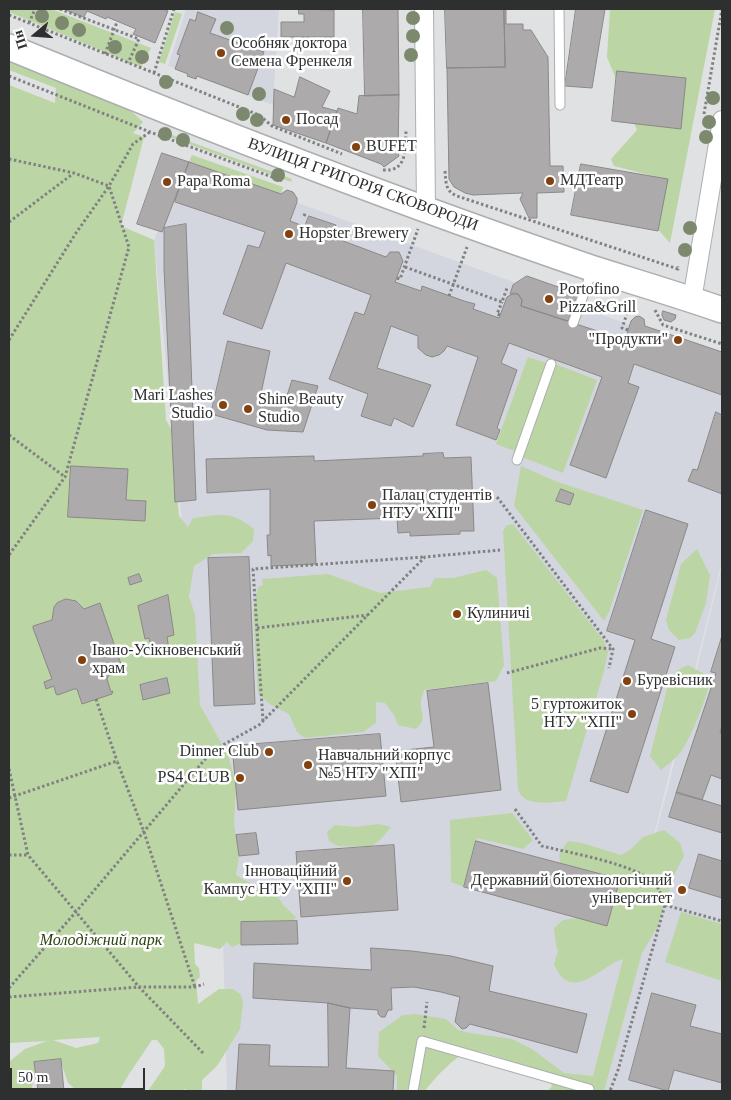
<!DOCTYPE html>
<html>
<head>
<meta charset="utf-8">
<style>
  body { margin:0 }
  #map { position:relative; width:731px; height:1100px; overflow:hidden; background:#e0e1e3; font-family:"Times New Roman",serif }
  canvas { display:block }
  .frame { position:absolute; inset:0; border:10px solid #2e2f2f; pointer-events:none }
  .north { position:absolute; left:10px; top:10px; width:50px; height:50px; -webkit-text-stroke:4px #fff; paint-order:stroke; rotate:252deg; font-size:14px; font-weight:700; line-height:20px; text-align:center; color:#2e2f2f }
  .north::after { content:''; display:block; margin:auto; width:18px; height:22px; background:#2e2f2f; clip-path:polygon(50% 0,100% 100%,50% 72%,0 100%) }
  .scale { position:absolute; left:10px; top:1068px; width:135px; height:22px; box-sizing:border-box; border:2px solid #2e2f2f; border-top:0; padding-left:6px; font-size:15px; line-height:18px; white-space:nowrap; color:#2e2f2f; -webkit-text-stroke:4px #fff; paint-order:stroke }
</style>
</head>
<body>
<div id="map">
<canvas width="731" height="1100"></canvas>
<div class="frame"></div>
<div class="north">Пн</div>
<div class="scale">50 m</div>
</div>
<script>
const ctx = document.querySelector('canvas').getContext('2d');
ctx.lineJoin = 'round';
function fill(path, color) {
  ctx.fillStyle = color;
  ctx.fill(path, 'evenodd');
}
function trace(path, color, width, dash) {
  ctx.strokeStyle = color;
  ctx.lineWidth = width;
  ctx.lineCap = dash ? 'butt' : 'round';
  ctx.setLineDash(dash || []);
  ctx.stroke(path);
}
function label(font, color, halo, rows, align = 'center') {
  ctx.font = font + ' "Times New Roman",serif';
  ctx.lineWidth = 5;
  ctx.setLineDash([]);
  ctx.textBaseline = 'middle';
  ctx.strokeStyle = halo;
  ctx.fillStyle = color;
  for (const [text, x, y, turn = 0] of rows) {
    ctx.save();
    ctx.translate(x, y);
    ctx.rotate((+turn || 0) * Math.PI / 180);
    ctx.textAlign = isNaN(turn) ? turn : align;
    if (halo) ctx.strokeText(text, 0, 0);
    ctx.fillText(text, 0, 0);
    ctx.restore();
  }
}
fill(new Path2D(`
  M186,9H279L273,105L168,66Z
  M187,162L722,359V561L634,916L667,791L722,565V1091H589L423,1041L413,1091H227L223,937L154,240Z`), '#d4d6df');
fill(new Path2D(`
  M9,9H51L151,48L141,67L9,12Z
  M610,9H715L670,243L656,227L661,178L614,166L611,159L637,130L607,57Z
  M175,12L182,14L165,64L159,62Z
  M9,62L101,96L131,111L143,122L133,133L144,137L121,226L154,240L166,420L171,429L179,516L188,527L193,518C222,515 230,510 254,529L253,541L241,553L213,554L194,566L189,597L195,614L200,705L228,755L236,784L234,824L239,856L236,875L258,888L277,895L283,905L296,917L284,931L252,939L232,947L227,942L220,949L194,943L195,964L199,968L200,977L196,981L198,1004L219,989H233L240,994L243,1001L240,1029L217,1066L202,1080V1090L187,1091L186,1089L179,1091H148L165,1066L164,1049L157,1040H152L129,1074L119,1091H77L68,1083L60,1059L36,1070L31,1091H11L10,1061L25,1049L47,1041L9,1043V85L55,103L56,88L9,70ZM100,1037L98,1043L76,1048L53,1040Z
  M161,131L292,179L291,182L159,133Z
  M192,155L283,187L281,194L189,162Z
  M528,357L549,364L517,452L496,444Z
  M555,364L597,380L563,473L522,457Z
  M521,466L555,481L643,510L609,612L604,621L514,506Z
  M513,524L604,641L608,652L604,671L566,801C554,802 531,806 522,796C520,794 519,792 518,789L503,531L507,525Z
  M697,549L710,575L706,603L695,633L690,638L679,640L669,630L666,620L681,564Z
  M486,570L497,578L504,665L496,681L424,690C423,694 421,698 421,702C420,715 428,718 416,729L398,725L394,715L385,703L376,702V723L363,732L305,738L297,732L289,714L268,703L258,693L253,612L258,587L263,585L262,579L328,574L380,593L430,587L435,578H453Z
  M688,665L711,678C707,696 691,740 679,754C674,760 667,765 661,770L650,756L669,681L678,670Z
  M512,813L533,840L523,849L477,838L464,887L451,882L450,820Z
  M378,824L391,827L381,839L371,847L338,846L329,841L327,832L335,825L355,827Z
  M664,830L680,843L684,856L675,873L657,928L642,953L604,1091H548L552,1086L548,1075C534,1070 482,1049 471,1051C456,1054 434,1079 425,1091H397V1076L378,1056L379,1032L403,1015L415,1014L446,1019L458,1030L470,1033L512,1039L532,1049L564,1073L593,1076L623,959C600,966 571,1005 554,964L558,951L556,945L554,928L563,920L579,918L607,926L620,880L560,863L559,854L568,841L582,843L621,855L630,850L643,837Z
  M681,912L722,924V981L665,962Z`), '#bbd5a4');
const building = new Path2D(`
  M64,9H163L168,11L155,43L133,34L136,29L107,17L106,19L87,11L84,17Z
  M299,9L334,10V37H281V22H304V14H299Z
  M363,9H398L399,95L365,96Z
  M445,9H504L505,67L447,68Z
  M504,9H506V24H523V30H531L548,57L550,166H563L564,192L537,193V218H529L520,199L523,193L473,195L465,193L454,187L449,179L447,68L505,67Z
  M576,9H605L592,88L565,86Z
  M198,12L216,19L210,33L264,52L248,95L197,76L196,79L187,76L188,74L175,69L180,55L177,54L190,19L195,21Z
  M617,71L686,78L681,129L612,121Z
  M300,77L330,91L322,107L337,111L326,143L273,125L274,89L294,97Z
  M399,95L398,153L399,156L384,167L381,164L326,143L338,108L357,114L359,96Z
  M162,153L189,162L162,232L137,224Z
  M189,162L281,194L287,190L293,192L297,198V202L290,221L386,257L390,252H399L403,261L395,282L421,291L422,286L464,301L475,304L473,309L499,318L507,297L514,293L518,294L522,300L521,306L625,340L631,321L635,317L639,316L644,319L645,326L722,352V395L634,364L628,383L639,387L606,478L570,465L602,377L509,343L501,363L517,370L497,428L500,430L496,440L456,425L478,357L447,346L444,351L439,355L432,357L426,355L418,348V336L391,326L377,368L431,385L413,427L394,418L391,426L361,416L368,394L329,379L355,312L364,315L371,295L286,263L262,329L223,314L248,245L259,248L265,232L175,202Z
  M581,164L668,179L658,231L571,215Z
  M309,216L336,225L332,237L305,227Z
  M186,224L196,500L175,502L164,268V228Z
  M527,276L578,294L568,321L521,306L522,300L518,294H510L513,285Z
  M663,311L676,315L675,319L671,322L664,320L662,315Z
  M228,341L270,351L260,398L284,405L292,380L318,386L303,432L267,430L211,414Z
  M716,412L722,415V494L688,481L693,469L697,470Z
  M443,453L444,458L471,457L474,531H460V534L410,536V532L398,533L397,518L314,521L316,564L271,566V555L268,556L267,535H270V489L207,493L206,459L314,456V461L423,456V454Z
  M71,466L128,469L126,500L146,501L145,521L68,517Z
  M561,489L574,494L570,505L556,501Z
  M646,510L688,524L651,639L675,647L628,793L590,781L635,640L607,631Z
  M249,557L255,704L214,706L208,558Z
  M139,574L142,581L130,585L128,578Z
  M168,595L174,635L167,637L169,650L153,655L149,638L145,639L138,606Z
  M66,599L76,601L84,609L100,603L123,670H125L108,676L107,679L111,692L113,691L112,694L82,704L77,689H74L58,695L56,694L54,686L46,689L44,682L52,679L33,628V626L52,620L54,607L57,603Z
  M722,636V726L720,733H722V779L711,775L702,800L676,793L716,673L711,672Z
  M167,678L170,693L143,700L140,685Z
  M488,683L501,790L401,802L395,751L434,747L427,691Z
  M380,734L386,796L238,810L232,746Z
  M677,792L722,806V833L669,817Z
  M256,833L259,854L239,856L236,835Z
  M476,841L620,879L607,926L464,887Z
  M394,845L398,910L301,917L296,852Z
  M699,854L722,861V898L689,888Z
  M297,921L298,944L241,945V922Z
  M371,948L412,951L451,956L493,966L489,991L587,1014L577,1053L470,1024L466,1028L462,1029L455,1022L460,997L441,992L414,987L391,988L392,1010H388L385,1017H381L378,1014V1010L350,1008L328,1003L253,998L254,963L371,970Z
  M652,993L696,1005L690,1026L722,1034V1083L674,1070L668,1091L629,1080Z
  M328,1003L350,1008L346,1068L394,1071L393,1091H236L239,1044L270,1045L269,1066L328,1067Z
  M61,1059L64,1091H38L34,1062Z`);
fill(building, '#acaaaa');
trace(building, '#8a8888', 1);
const lane = new Path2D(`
  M559,9L560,105
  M573,323L592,271
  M517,460L551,364
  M413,1091L422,1041L589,1089`);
const street = new Path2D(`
  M424,9L426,209
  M692,300L722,120`);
const secondary = new Path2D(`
  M9,47C201,126 395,201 591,268C635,282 679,295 722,310`);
trace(lane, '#adaeaf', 11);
trace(street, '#adaeaf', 20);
trace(secondary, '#adaeaf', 28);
trace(new Path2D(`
  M60,9L139,39L128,63
  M9,15L259,115L272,126L342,154
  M29,23L35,9
  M105,54L117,22
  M154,73L174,9
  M9,76L150,132L283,181
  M704,114L722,9
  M9,159L74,173L109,186L129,247L65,477L9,555
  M383,170C408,172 405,148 406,131
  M445,171C446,182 445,191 457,196L678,269V266
  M304,216L306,212
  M9,222L74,173
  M405,267L502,302L507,288
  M397,278L400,279L418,229
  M449,296L467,247
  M655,310L663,325L722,344
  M500,315L497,314L502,302
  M628,330L622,328L631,302
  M9,340L76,233L109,186L133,144L150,132
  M9,435L65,477
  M497,497L613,649L609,668
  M257,628L368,615
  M507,673L600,648L613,649
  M96,699L117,761
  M263,721L253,569L424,557
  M9,769L28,855L139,987L203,1053
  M9,798L117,761L144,832L195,987
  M515,809L542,846C570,853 637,864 655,884C660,889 662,899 665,905L618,1070L610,1091
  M9,855H28
  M665,905L722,921
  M9,988L75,913L212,751L259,725L425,557L500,550
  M9,997L139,987H195L204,984
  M424,1028L427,1002`), '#808182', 3, [2.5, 2.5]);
trace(lane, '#fff', 9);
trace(street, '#fff', 18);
trace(secondary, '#fff', 25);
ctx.fillStyle = '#7c896e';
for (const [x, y] of [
  [42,16],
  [413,18],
  [62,23],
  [227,28],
  [79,30],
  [413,36],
  [115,47],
  [411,55],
  [142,57],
  [166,82],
  [259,94],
  [713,98],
  [243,114],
  [257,120],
  [709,122],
  [165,134],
  [706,137],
  [183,140],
  [278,175],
  [690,228],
  [685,250]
]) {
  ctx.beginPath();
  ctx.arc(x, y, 7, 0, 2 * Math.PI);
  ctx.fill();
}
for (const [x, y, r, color] of [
  [221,53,5,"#83410f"],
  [286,120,5,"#83410f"],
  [356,147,5,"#83410f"],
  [550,181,5,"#83410f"],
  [167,182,5,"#83410f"],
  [289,234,5,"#83410f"],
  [549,299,5,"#83410f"],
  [678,340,5,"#83410f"],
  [223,405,5,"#83410f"],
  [248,409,5,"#83410f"],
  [372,505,5,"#83410f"],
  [457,614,5,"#83410f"],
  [82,660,5,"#83410f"],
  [627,681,5,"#83410f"],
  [632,714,5,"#83410f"],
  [269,752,5,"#83410f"],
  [308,765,5,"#83410f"],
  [240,778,5,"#83410f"],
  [347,881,5,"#83410f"],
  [682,890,5,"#83410f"]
]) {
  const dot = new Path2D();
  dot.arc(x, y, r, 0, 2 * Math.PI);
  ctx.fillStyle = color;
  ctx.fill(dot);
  trace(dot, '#fff', 2);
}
label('16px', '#2e2f2f', '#fff', [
  ["Особняк доктора",231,44],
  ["Семена Френкеля",231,62],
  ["Посад",296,120],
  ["BUFET",366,147],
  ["МДТеатр",560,181],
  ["Papa Roma",177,182],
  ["Hopster Brewery",299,234],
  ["Portofino",559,290],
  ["Pizza&Grill",559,308],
  ["\"Продукти\"",668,340,"right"],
  ["Mari Lashes",213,396,"right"],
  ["Studio",213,414,"right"],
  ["Shine Beauty",258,400],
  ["Studio",258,418],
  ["Палац студентів",382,496],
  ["НТУ \"ХПІ\"",382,514],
  ["Кулиничі",467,614],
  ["Івано-Усікновенський",92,651],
  ["храм",92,669],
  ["Буревісник",637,681],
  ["5 гуртожиток",622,705,"right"],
  ["НТУ \"ХПІ\"",622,723,"right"],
  ["Dinner Club",259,752,"right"],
  ["Навчальний корпус",318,756],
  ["№5 НТУ \"ХПІ\"",318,774],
  ["PS4 CLUB",230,778,"right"],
  ["Інноваційний",337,872,"right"],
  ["Кампус НТУ \"ХПІ\"",337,890,"right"],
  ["Державний біотехнологічний",672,881,"right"],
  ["університет",672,899,"right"]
], 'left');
label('16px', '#2e2f2f', '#fff', [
  ["ВУЛИЦЯ ГРИГОРІЯ СКОВОРОДИ",363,185,20]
]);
label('italic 16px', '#2a410e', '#fff', [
  ["Молодіжний парк",101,941]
]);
</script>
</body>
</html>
